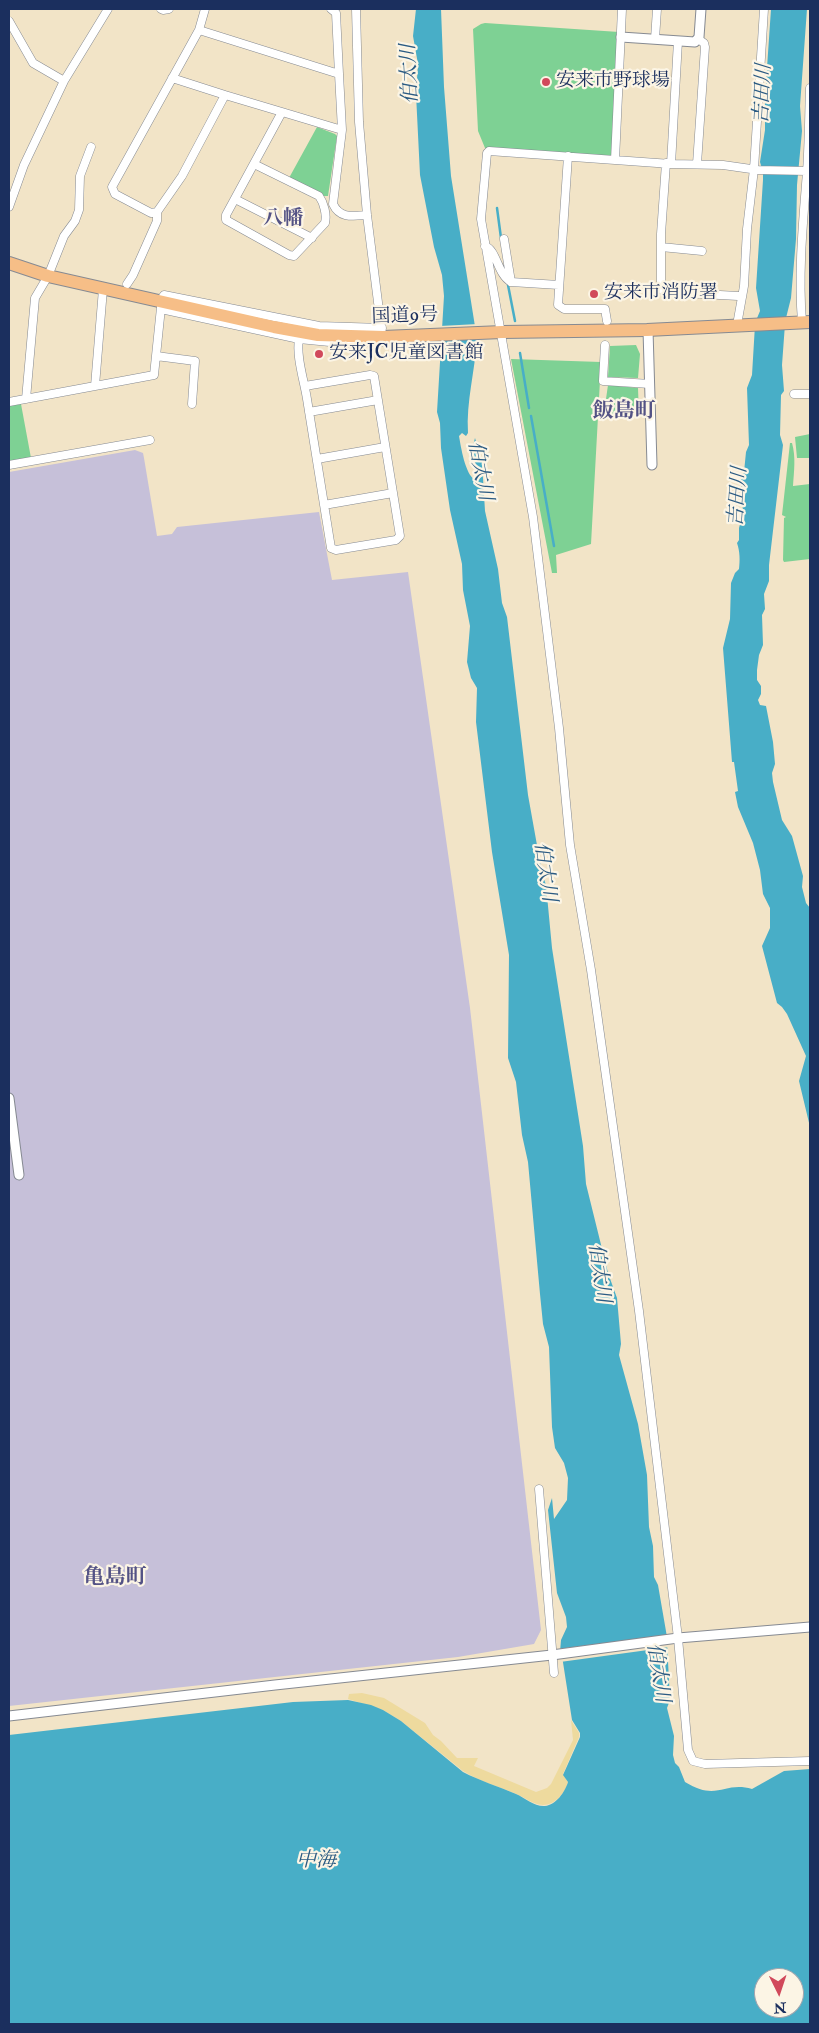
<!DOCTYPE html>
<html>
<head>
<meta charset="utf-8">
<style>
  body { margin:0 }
  #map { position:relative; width:819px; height:2033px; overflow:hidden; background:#f2e4c7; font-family:"IM FELL Double Pica",serif }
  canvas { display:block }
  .frame { position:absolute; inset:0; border:10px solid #1b2f5e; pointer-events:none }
  .north { position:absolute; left:754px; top:1968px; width:50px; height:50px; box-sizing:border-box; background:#fcf5e5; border:1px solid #a2a6af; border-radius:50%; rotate:176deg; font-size:14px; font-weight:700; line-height:20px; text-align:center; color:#1b2f5e }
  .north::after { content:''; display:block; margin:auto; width:18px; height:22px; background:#d1495b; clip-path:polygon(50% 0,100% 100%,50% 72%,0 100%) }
</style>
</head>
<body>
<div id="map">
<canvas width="819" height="2033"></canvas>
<div class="frame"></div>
<div class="north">N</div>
</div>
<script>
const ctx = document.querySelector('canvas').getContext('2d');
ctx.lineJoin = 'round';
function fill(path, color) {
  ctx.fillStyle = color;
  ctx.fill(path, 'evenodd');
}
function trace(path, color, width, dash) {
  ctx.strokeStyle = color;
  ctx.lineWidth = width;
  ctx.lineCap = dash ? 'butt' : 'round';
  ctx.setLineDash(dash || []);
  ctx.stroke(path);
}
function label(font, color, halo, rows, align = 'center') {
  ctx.font = font + ' "IM FELL Double Pica","Noto Serif JP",serif';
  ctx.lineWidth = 4.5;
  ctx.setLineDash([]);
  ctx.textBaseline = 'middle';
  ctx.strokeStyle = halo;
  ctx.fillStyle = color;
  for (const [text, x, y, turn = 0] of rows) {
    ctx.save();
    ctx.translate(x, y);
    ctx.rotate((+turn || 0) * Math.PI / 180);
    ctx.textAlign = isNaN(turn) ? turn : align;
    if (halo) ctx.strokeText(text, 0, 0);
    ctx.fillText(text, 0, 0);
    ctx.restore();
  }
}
fill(new Path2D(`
  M135,450L143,453L144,458L157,536L172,534L177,527L319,512L332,580L408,572L470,1008L541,1630L534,1644L458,1657L9,1706V472Z`), '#c6c0d9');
fill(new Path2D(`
  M485,23L619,32L613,154L608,157L485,148L478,131L473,29L481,24Z
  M317,127L335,134L337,136L328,196H323L289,178Z
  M636,345L640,354L638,378L608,377L610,346Z
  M511,359L601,362L591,544L556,555L557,573H552Z
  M608,385L638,388L639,416L604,413Z
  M21,404L31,458L9,462V406Z
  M810,434V458H797L795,437Z
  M790,443H792C796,457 794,471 793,486L810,484V559L784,562L783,560L784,518L786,517L782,515Z`), '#7ed194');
fill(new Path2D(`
  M362,1693L384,1698L425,1723L433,1735L441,1741L457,1758H478L474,1766L536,1792L547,1788L551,1784L573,1740L571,1720L579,1733V1737L563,1774L568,1782C565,1793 555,1805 543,1805C533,1805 523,1796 514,1793C497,1786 479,1781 463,1771L401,1721L383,1710L348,1699L349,1694Z`), '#eeda9e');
fill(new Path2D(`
  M416,9H441L444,87L451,176L477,339C475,371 466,402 468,433L466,436L462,433L459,436C461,447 465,474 475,480L477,476L473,446L475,438L482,462L485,511L498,569L502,603L507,617L528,795L542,873L546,885L552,948L583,1146L586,1184L608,1273L617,1298L621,1344L619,1355L638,1424L647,1475L649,1527L653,1546L654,1577L658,1585L667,1637L560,1652L561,1640L567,1627L566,1617L557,1593L548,1510L552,1498L554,1519L567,1500L568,1478L564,1463L555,1448L552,1427L549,1347L543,1324L540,1294L528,1162L522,1135L516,1082L508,1058L509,955L492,852L476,722L477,688L471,678L467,662L470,626L463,590L462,564L450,510L441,448L440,423L437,412L444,296L442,275L434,247L420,175L416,94L418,64L413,36Z
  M771,9H807L800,106L802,131L797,185L796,239L791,298L785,322L755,323L760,311L756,288L763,180V172L760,162L765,130V97Z
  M785,324L782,365L784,391L781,395L780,435L783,445L769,565V581L764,594L765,609L762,615L763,645L759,655L757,670V680L761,686V694L758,700L760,705L766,706L773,742L775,764L772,773L773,782L782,820L792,836L803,876L802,887L806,903L810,908V1127L799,1081L806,1056L787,1014L782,1007L777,1003L762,946L770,928V908L763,894L760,870L753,843L738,807L735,792L738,791L734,762H732L723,648L730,619L731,583L735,573L739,569C740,560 740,552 737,543L739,540V528L743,513L741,479L744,472L746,452L749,445L747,388L752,375L755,325Z
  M667,1642L670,1700L667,1708L674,1736L673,1755L675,1763L679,1767L685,1782C717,1802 724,1781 752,1789L784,1771L810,1769V2024H9V1735L293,1702L348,1700L371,1705L383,1710L401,1721L463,1772C480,1781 498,1786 516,1794C525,1798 535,1807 545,1806C556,1805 565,1792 568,1782L563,1775L580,1737V1733L572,1720L562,1656ZM764,1978H794V2008H764Z`), '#48aec7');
fill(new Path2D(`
  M478,324L479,337L440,339V326Z
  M669,1635L670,1647L560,1662L558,1652V1649Z`), '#f2e4c7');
trace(new Path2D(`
  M497,208L501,238
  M508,285L515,321
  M520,353L529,408
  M531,416L554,546`), '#48aec7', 2.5);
const minor = new Path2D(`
  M161,9L163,10L169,9
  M331,9L336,13L339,74
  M9,21L33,63L64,81
  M199,30L339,74L342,130L282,112
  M655,39L657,9
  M225,95L282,112L226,215V220L289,255L294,256L325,223C327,215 324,203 319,196L254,164
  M342,130L333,204C340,219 353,216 367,215
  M568,156L558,305L564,309H605L607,321
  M615,160L622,9
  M666,163L661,234V289L665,292L738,296
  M671,164L678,41
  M697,164L705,47L704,43L698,39
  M807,171L758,170L723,165L671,164L489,151L487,153L481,219L533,517L559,728L570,845L591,970L639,1311L678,1638L688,1750L693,1761L705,1764L810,1761
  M235,199L312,238
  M9,207L24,165L64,81L108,9
  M157,212L151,213L115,194L112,187L199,30L205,9
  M504,239L511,282
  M485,246C497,250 497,274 511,282L559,285
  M661,247L702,251
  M127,284L133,275L157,221V212L182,176L225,95L172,78
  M161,309L299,339L340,343L383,342L367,215L359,122L356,9
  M802,322C798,272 803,222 807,172C809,144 809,116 810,88
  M737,325L744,286L747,229L754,169L764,9
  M299,338C296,357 304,380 307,399C315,449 323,498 331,548L336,550L396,540L400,536L374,376L370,375L305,386
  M605,345L603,381L650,384
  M156,356L195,361L192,404
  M95,386L103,289
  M794,394H810
  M26,399L35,298L48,276L64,236L75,221L79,210L80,176L91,147
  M9,402L154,375L162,298L164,295L319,326L382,328
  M309,412L378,400
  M317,459L385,447
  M9,465L150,440
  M324,505L393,493
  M539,1489L554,1673`);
const tertiary = new Path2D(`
  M621,37L695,42L699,37L701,9
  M648,330L652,465
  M9,1098L19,1175
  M9,1716L275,1685L552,1655L678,1638L810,1627`);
const trunk = new Path2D(`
  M9,263L48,276L274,327L318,335L383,337L502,332L647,330L810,322`);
trace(minor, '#868a92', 9);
trace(tertiary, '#868a92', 11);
trace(trunk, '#868a92', 14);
trace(minor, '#fff', 8);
trace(tertiary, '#fff', 9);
trace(trunk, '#f6be87', 12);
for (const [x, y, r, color] of [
  [546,82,5,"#d1495b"],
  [594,294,5,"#d1495b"],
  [319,354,5,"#d1495b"]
]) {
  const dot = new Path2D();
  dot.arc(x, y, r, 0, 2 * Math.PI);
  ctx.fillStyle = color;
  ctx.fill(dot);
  trace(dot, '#fcf5e5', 2);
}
label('19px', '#1b2f5e', '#fcf5e5', [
  ["安来市野球場",556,82],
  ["安来市消防署",604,294],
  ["安来JC児童図書館",329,354]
], 'left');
label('19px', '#1b2f5e', '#fcf5e5', [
  ["国道9号",405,317,-2]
]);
label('italic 20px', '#2b5b83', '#fcf5e5', [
  ["伯太川",411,74,-93],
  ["吉田川",764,94,-87],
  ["伯太川",479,471,79],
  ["吉田川",739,497,-86],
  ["伯太川",544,872,82],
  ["伯太川",598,1273,82],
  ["伯太川",657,1673,81],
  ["中海",316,1862]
]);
label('bold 20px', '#535285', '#fcf5e5', [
  ["八幡",283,220]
]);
label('bold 21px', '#535285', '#fcf5e5', [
  ["飯島町",624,412],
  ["亀島町",115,1578]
]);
</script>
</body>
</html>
